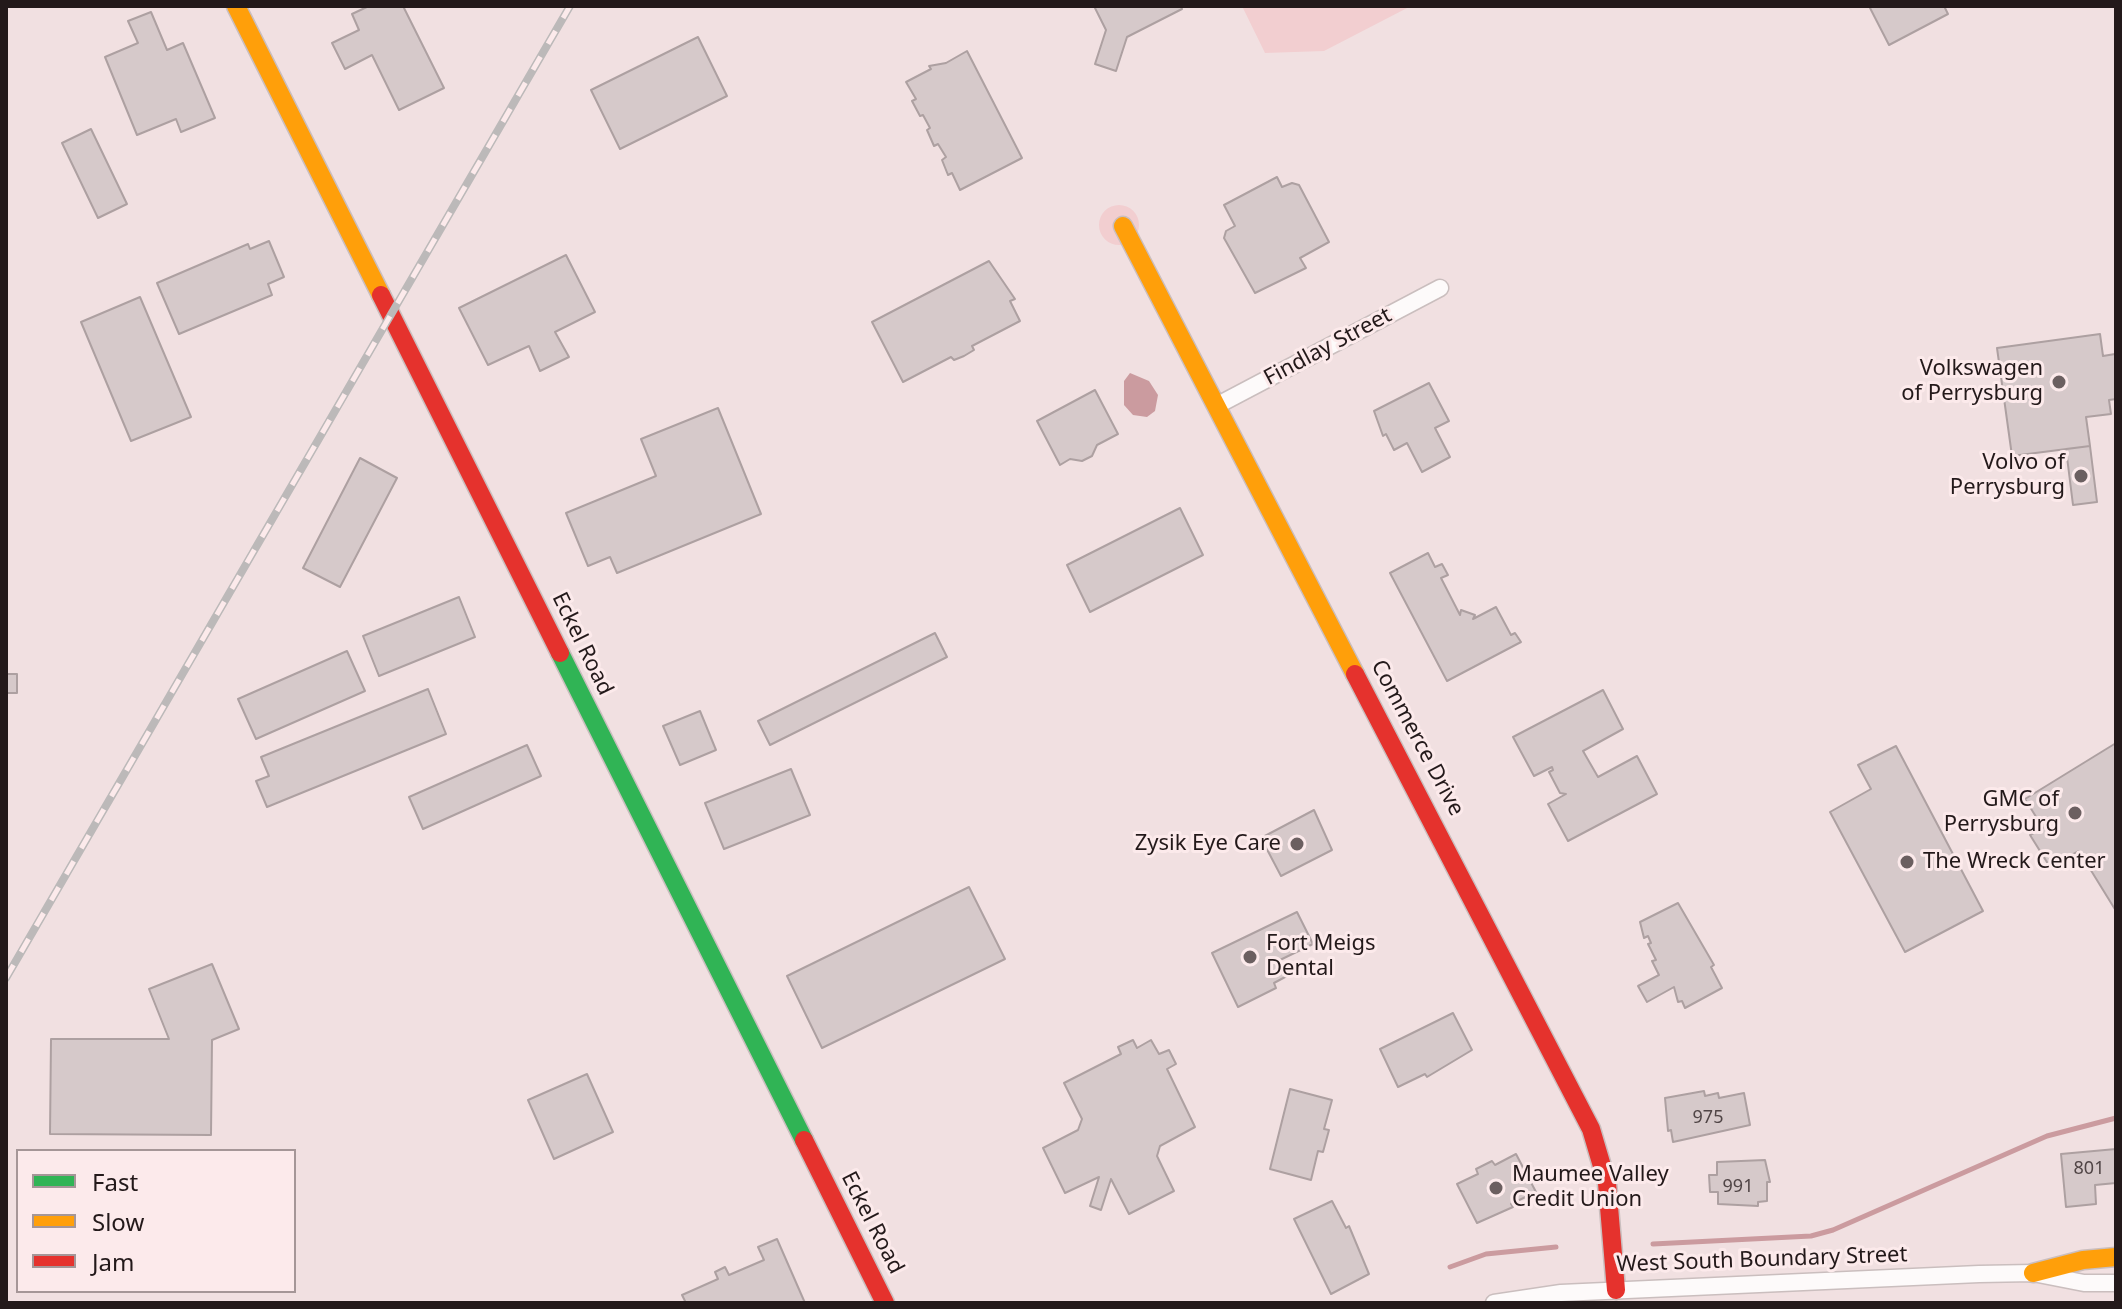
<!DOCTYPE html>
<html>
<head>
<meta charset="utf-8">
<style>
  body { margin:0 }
  #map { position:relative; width:2122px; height:1309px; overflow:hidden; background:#f1e0e1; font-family:"Noto Sans",sans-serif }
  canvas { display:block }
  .frame { position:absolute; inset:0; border:8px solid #23191a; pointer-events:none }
  .legend { position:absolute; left:16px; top:1149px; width:280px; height:144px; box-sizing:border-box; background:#fceaeb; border:2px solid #a59697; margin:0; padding:10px 14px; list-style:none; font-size:24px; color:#23191a }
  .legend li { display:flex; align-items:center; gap:16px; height:40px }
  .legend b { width:40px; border:2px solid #a59697 }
</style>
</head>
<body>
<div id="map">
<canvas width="2122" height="1309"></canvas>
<div class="frame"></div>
<ul class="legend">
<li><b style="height:10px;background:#30b455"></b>Fast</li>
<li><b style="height:10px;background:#ff9f0a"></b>Slow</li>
<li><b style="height:10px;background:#e5322d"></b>Jam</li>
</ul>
</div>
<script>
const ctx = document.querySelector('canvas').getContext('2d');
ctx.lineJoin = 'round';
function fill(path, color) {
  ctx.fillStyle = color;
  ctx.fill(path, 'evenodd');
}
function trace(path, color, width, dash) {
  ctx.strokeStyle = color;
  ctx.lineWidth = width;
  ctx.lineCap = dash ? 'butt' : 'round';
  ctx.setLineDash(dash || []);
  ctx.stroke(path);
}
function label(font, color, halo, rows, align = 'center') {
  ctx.font = font + ' "Noto Sans",sans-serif';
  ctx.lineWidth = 6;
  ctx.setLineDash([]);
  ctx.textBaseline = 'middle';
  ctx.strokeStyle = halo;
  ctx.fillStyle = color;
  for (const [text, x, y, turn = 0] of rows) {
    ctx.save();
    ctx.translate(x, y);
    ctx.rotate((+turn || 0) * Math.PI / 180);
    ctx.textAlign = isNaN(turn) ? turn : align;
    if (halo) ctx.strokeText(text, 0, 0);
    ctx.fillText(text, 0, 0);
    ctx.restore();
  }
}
fill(new Path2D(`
  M1242,6H1411L1324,51L1265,53Z
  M1099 225a20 20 0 1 1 40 0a20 20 0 1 1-40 0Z`), '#f2ced0');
fill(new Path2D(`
  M1130,373L1149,381L1158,395L1155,411L1147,417L1133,415L1124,405V381Z`), '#cb9b9f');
trace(new Path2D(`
  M1653,1244L1811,1236L1833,1230L2047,1136L2116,1118
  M1450,1267L1486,1254L1556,1247`), '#cb9b9f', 5);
const building = new Path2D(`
  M369,6H403L444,88L399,110L372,55L345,69L332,43L359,30L352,14Z
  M1094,6H1181L1182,9L1127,37L1116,71L1095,64L1106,30Z
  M1869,6H1944L1948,14L1889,45Z
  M151,12L167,50L183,43L215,118L181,132L176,119L137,135L105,57L138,43L128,21Z
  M698,37L727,96L620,149L591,90Z
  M967,51L1022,158L960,190L952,173L948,175L942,160L946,157L938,144L934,146L927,130L930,128L923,115L920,116L912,101L916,99L906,82L931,69L929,66L946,63Z
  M91,129L127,204L98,218L62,143Z
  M1277,177L1282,187L1292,183L1299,185L1329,242L1300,258L1306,268L1255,293L1224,238L1226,231L1235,226L1224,205Z
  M269,241L284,277L268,284L272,295L179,334L157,283L248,244L250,249Z
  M566,255L595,312L555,332L569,357L540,371L529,346L488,365L459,308Z
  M989,261L1015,299L1010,301L1020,321L972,346L974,350L964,356L954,360L951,357L903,382L872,322Z
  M140,297L191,417L131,441L81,322Z
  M2100,334L2103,356L2115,354L2116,399L2109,400L2111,414L2086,417L2090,446L2012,456L1997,348Z
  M1429,383L1449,421L1435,428L1450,457L1422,472L1407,443L1394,450L1386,434L1383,436L1374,411Z
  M1095,390L1118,434L1097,445L1092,456L1082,461L1070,459L1060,465L1037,421Z
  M718,408L761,514L617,573L610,557L588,566L566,513L656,476L641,439Z
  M2090,446L2097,502L2073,505L2066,449Z
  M360,458L397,478L340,587L303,568Z
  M1180,508L1203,555L1090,612L1067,565Z
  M1428,553L1435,567L1442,564L1448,575L1441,578L1460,615L1461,610L1475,615L1473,619L1496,607L1511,635L1515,633L1521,642L1447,681L1390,573Z
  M459,597L475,637L379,676L363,636Z
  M935,633L947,657L770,745L758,721Z
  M347,651L365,691L256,739L238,699Z
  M6,674H17V693H6Z
  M428,689L446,734L267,807L256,781L269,776L261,757Z
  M1603,690L1623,729L1583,751L1598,777L1637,756L1657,794L1568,841L1548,804L1566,794L1560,793L1549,772L1553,770L1552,767L1534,776L1513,737Z
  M700,711L716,750L680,765L663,726Z
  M2116,743V911L2079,851L2050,867L2030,835L2043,828L2025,799Z
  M527,745L541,776L423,829L409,797Z
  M1896,746L1983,911L1905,952L1830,812L1871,789L1858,765Z
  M791,769L810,815L724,849L705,803Z
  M1314,810L1332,850L1281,876L1261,838Z
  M969,887L1005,959L822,1048L787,976Z
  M1678,903L1714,965L1711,967L1722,988L1685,1008L1682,1001L1678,1002L1674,987L1647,1002L1638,986L1659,975L1652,961L1656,960L1648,944L1651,943L1648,936L1644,938L1640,922Z
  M1297,912L1313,944L1280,960L1287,976L1274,983L1276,988L1238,1007L1212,953Z
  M212,964L239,1029L212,1040L211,1135L50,1134L51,1039H169L149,989Z
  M1453,1013L1472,1050L1427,1077L1425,1074L1398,1087L1380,1049Z
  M1133,1040L1137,1048L1151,1040L1159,1054L1169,1050L1176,1064L1167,1069L1195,1127L1160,1146L1157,1156L1174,1191L1129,1214L1111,1179L1101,1210L1090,1206L1099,1177L1065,1193L1043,1148L1078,1130L1082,1119L1064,1083L1121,1054L1118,1047Z
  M587,1074L613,1132L554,1159L528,1100Z
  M1290,1089L1332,1100L1324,1129L1329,1130L1323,1152L1318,1151L1311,1180L1270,1169Z
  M1704,1091L1705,1096L1718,1093L1719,1098L1744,1093L1750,1125L1673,1142L1671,1130L1668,1131L1665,1098Z
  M2116,1149V1183L2095,1185L2096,1204L2066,1207L2061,1154Z
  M1516,1154L1536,1192L1511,1204L1513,1207L1477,1223L1457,1184L1478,1174L1476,1169L1492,1161L1495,1165Z
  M1765,1160L1770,1182H1767V1201L1758,1202V1206L1718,1204V1192H1710L1709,1175H1717V1162Z
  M1332,1201L1346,1228L1349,1226L1369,1274L1331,1294L1294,1219Z
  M777,1239L805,1303H686L682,1295L718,1279L715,1272L725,1267L729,1275L764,1260L758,1247Z`);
fill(building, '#d6c9ca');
trace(building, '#ada0a1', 2);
const street = new Path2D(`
  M1216,406L1440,288
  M1494,1303L1561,1293L1979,1274L2033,1273L2084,1283H2116`);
const fast = new Path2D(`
  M560,653L804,1140`);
const slow = new Path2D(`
  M236,6L381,295
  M1123,226L1355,674
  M2033,1273L2083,1260L2116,1257`);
const jam = new Path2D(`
  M381,295L560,653
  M1355,674L1591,1129L1607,1183L1616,1290
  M804,1140L885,1303`);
trace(street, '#cabebe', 19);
trace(fast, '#cabebe', 21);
trace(slow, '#cabebe', 21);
trace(jam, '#cabebe', 21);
trace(street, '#fdfafa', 16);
trace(fast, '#30b455', 18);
trace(slow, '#ff9f0a', 18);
trace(jam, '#e5322d', 18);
const rail = new Path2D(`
  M6,978L570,6`);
trace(rail, '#bcb9b9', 8);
trace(rail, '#fceaeb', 5, [15]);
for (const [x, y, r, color] of [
  [2059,382,8,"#6b5f60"],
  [2081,476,8,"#6b5f60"],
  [2075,813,8,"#6b5f60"],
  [1297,844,8,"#6b5f60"],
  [1907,862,8,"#6b5f60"],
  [1250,957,8,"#6b5f60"],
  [1496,1188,8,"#6b5f60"]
]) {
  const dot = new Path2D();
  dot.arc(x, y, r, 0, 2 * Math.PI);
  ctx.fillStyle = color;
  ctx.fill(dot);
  trace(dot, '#fceaeb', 3);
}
label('18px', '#504546', null, [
  ["975",1708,1118],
  ["801",2089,1169],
  ["991",1738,1187]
]);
label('22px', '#23191a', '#fceaeb', [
  ["Findlay Street",1328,347,-28],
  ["Eckel Road",582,644,64],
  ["Commerce Drive",1417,738,62],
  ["Eckel Road",872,1223,63],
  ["West South Boundary Street",1762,1260,-2]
]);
label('22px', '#23191a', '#fceaeb', [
  ["Volkswagen",2043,369],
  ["of Perrysburg",2043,394],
  ["Volvo of",2065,463],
  ["Perrysburg",2065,488],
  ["GMC of",2059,800],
  ["Perrysburg",2059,825],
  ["Zysik Eye Care",1281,844],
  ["The Wreck Center",1923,862,"left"],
  ["Fort Meigs",1266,944,"left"],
  ["Dental",1266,969,"left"],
  ["Maumee Valley",1512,1175,"left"],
  ["Credit Union",1512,1200,"left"]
], 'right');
</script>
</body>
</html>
